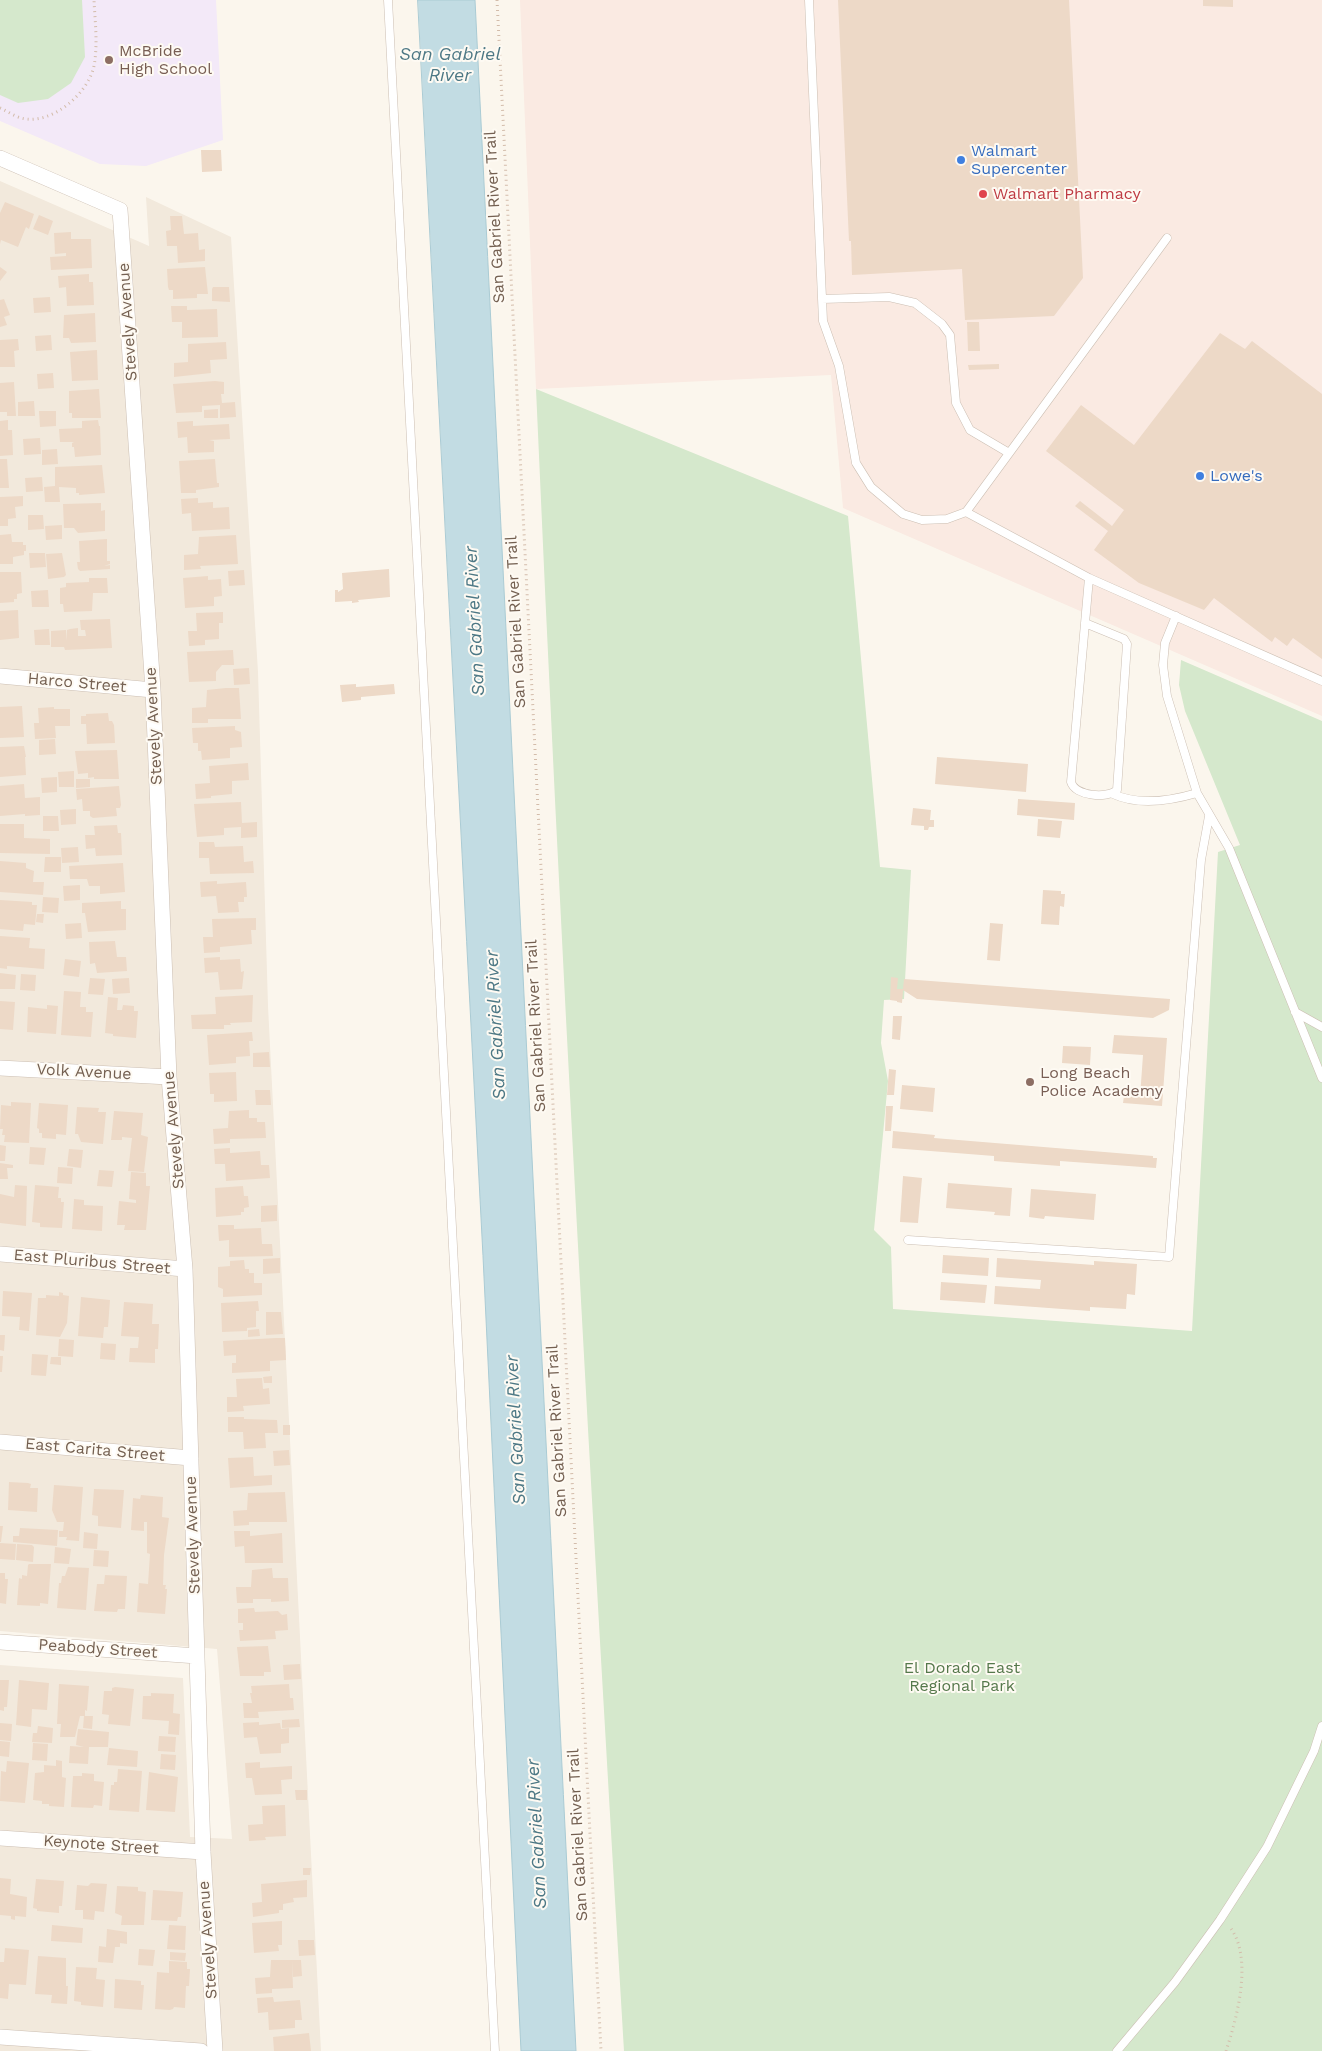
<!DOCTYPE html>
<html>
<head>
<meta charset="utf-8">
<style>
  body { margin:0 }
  canvas { display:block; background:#fbf6ed }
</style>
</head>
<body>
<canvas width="1322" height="2051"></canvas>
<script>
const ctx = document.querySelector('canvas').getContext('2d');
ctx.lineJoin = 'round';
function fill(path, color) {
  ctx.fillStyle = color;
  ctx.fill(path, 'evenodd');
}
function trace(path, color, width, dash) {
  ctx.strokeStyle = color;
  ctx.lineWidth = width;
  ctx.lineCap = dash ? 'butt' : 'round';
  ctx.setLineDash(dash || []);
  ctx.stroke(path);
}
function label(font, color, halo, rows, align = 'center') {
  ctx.font = font + ' "Work Sans",sans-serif';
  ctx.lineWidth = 4;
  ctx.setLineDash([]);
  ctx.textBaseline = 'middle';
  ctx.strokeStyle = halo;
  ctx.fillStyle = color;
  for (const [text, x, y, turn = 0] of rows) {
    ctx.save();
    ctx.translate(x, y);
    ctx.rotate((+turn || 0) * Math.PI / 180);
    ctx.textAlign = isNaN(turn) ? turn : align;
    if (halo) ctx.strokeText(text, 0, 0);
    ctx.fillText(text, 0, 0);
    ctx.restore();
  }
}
fill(new Path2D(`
  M0,181L149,246L146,197L231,237L258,672L268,1006L321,2051H0V1665L183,1678L190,1837L232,1839L217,1649L0,1631Z`), '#f2e9dc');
fill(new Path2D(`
  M520,0H1322V716L843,508L831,375L536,389Z`), '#faeae2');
fill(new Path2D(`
  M0,0H216L223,140L146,166L100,164L0,121Z`), '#f3e9f8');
fill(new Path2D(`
  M0,0H82L85,57L71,83L48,99L18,103L0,95Z
  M536,389L848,516L880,867L911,870L904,999L884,1000L881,1043L888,1081L874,1230L891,1247L893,1309L1192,1331L1218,852L1240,845L1185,711L1179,685L1181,660L1322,721V2051H624C591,1497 560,943 536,389Z`), '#d5e8cc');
const water = new Path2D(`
  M418,0H475L576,2051H521L483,1256Z`);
fill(water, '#c2dce3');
trace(water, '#aacbd4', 1);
fill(new Path2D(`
  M838,0H1069L1083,278L1054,316L965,320L962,269L852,275L851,241H849Z
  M1203,0H1233V7L1203,6Z
  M201,150H221L222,171L202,172Z
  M5,202L34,214L29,229L26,227L18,247L1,240L0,244V213Z
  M39,215L53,221L48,235L33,229Z
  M170,216H182L184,234L198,233L199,250L205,249V261L178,263L177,246H167L166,231L171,230Z
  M71,232V239H91L92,268L51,270L50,257L66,256V253L55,254L54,233Z
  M0,267L7,272L0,281Z
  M205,267L208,294H197V298L173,299V290H169L168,287L167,269Z
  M89,274V282H93L94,305L67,306L66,287L59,288L58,276Z
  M213,287H229L230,302L212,301V289Z
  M50,297L51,312L34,313L33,298Z
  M4,299L10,315L4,317L7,325L0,327V300Z
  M171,306H187V310L217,309L218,337L182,338V322H172Z
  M95,313L96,342L71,343L69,338H63L64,315Z
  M967,322H979L980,351H968Z
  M1220,333L1245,349L1252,341L1322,394V659L1293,638L1287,646L1275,637L1272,642L1214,598L1204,610L1139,583L1094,550L1108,531L1075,506L1080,501L1112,526L1124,510L1046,451L1081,405L1134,445Z
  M51,335L52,350L36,351L35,336Z
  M18,339L19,350L14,351L15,367H0V340Z
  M226,342L227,359L210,360L211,373L174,377V363L188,362V344Z
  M97,350L98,380L72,381L70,352Z
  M999,364V369L969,370L968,365Z
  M53,373L54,388L38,389L37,374Z
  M215,381L224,382V394H221L222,403L235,402L236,417L220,418V405L202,406V412L176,413L173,384Z
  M14,382L16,416H7V412H0V383Z
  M99,389L101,418H72V413H69V391Z
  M34,401L35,416H18V402Z
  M218,409V418H204V410Z
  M39,411H56V426L40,427Z
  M8,420V430H12L13,455L0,456V421Z
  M98,420L99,426H100L101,455L75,457L74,447H72V443L74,442H60L59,429L82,428V421Z
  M193,421V426L229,424L230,439L209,440L214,441V452L188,453L187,437L178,438L177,422Z
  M40,438L41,454L24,455L23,439Z
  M57,449L58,464L42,465V450Z
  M0,459H7L9,488H0Z
  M215,459L217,483H219V487L196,490V493H181L179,461Z
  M102,465L105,493L79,495V493H76V488L59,487L60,502H45L44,487L55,486V467Z
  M42,477L43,491L26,492L25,478Z
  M23,496V506L15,507L16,518L8,519V526H0V497Z
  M198,498V503L213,502V508L229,507L230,529L192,531L191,513L182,514L181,499Z
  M101,503V511L105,510V531L78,533L74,528H64L63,504Z
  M28,515H43L44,529L28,530Z
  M62,525V539L46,540L45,526Z
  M11,534L12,542H23V545H26V551H24V555L13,557V564H0V535Z
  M236,535L238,564L200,566L201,569L184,570V555L198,554L199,537Z
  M107,539V561H110V564L104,566L110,565V569L80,571L78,569L77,562H80L79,541Z
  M29,553H45L46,567L30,568Z
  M62,553L66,575L64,577L48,579L46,554Z
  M389,569L390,597L358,600L359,602L352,603V601L335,602V590H338V592L343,589L342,573Z
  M244,570L245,585L229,586L228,571Z
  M0,572H21L22,593L17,594V599H14V602L0,603Z
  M208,576V580L221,579L222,596L214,597V606L185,608L183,578Z
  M89,578H107L108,593H93L92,611L64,612L63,604H60V588L66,587V583L89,582Z
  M48,590L49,607H32L31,591Z
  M18,610L19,638L0,640V611Z
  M223,612V623H219V639L205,640V645L189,646L188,631H197L196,613Z
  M110,619L112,648L65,650L64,647H51V631L66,630L67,641V630L70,629L78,628V636H86L85,630H81L80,620Z
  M49,629L50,645H35L34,630Z
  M233,650L234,665H222L216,672V681L189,682L187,652Z
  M249,668L250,684L234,685L233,669Z
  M356,684V687L394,684L395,694L361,697V700L342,702L340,685Z
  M226,688H239L241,719H208V723H192V708L206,707L207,690Z
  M22,706L24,737L0,738V707Z
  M54,707V709H70V726H55L56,738L35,739L34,723H39L38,708Z
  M108,713L109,721H112L114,725L115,743L87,744L86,724H81V716H86V714Z
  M235,726V730L241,732L242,747L230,748V758L202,760L201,751H198V743H193L192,728Z
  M55,739L56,754L39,755V740Z
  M24,746L26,757H25L26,775L0,777V747Z
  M117,750L119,779H94V777L88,778V773L78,774L75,751Z
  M937,757L1028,764L1026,792L935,784Z
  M248,763L249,780L232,781V794L211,796V798L196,799L195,784L210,783L209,766Z
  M74,771V787H59L58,772Z
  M57,777V792L42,793L41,778Z
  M76,779H90V787L76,788Z
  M24,784L25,798L40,797V815L25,816V814L0,816V786Z
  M119,786L121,805L120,808H116L117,816L93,818L90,816V811H83L82,799L77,800L76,789Z
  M1018,799L1075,803L1074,820L1017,815Z
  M241,802L242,823L257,822V837L241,838V827L224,828V835L197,837L194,804Z
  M913,808L931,810L930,820H934V827H929L928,830H924V826L911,825Z
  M76,809V824L61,825L60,810Z
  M43,816H58L59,831H43Z
  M1038,819L1062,821L1060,838L1037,836Z
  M0,824H24V838L50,839V854L0,853Z
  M117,825L118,833H121L122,855L96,856L95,848L86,849L85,835H95L94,826Z
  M199,842H214L215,847L243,846L244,862L253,861L254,873L210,874L209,858H199Z
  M78,847L79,862L62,863L61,848Z
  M45,857H61V872H44Z
  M0,861L26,863V868L34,871L33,882H44L43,895L0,892Z
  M123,863L125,892L100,894V886H89L87,879H70L69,866Z
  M217,881V884L246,882L247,897H244V902H238L239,912L218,913L216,896L201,897L200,882Z
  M80,885V900L64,901L63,886Z
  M1043,890L1061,891V894H1065L1064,907L1060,906L1059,925L1041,924Z
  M43,897L59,898L58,913L42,912Z
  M0,900L32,902V905H37L35,925L24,924L23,931L0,929Z
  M121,901V909H126V930L88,932L85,913H82V903Z
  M37,914H44L43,923L36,922Z
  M256,918V930H251L252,944L220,947V952L204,953L203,937H213L212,919Z
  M81,923L82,938L66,939L65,924Z
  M990,923L1003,924L1000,961L987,960Z
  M0,936L30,938L29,948L45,949L44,969L7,966V969L0,968Z
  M115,941L117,957H126L127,971L97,973L95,963L90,964L89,942Z
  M220,957V960L240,959L241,972L244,971L242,989L220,990L218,972L205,973L204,958Z
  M65,959L81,961L79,977L63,975Z
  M0,973L16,975L15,989H0Z
  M21,974L36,975L35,991L20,990Z
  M891,977L898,978L897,989H903L904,979L1170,999L1169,1010L1153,1018L917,999L903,990L902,1003L897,1002V1001L890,1000Z
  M90,978L105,979L103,995L88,994Z
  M129,978L130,993L113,994L112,979Z
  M64,991L81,992L80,1007H86V1012H93L91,1037L61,1035Z
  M253,995L252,1022L230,1023L231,1025H224V1029H192L191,1015L216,1014L215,997Z
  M108,997L118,998L117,1010H122L123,1005L134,1006V1011H138L136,1038L113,1036V1034L105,1033Z
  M0,1001L15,1002L13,1030L0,1029Z
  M47,1005L58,1006L56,1034L27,1032L28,1007L47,1009Z
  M893,1016H902L900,1040L892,1039Z
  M252,1032L253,1041H249L250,1056L236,1057V1063L209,1065L207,1035Z
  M1114,1035L1167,1038L1162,1106L1123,1103L1124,1096L1140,1097L1143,1055L1112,1053Z
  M1063,1046L1091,1047L1090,1065L1062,1063Z
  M269,1052L270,1067H253V1053Z
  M889,1069L896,1070L894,1095H887Z
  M236,1072L237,1101L214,1102V1094H210V1091L209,1073Z
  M902,1085L935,1088L933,1112L900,1109Z
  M255,1090H270L271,1105H256Z
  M11,1102L31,1103L29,1143L4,1142L5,1135H2L3,1129H0L1,1105L11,1106Z
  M39,1103L68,1105L66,1135L56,1134V1139L42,1138V1133H39V1129L37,1128Z
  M886,1106H893L891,1131H885Z
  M77,1107L99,1108L98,1112H106L103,1144L81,1142L78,1134H75Z
  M249,1110V1118H257V1122H265L266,1138L230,1139V1143L214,1144L213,1129L228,1128L229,1111Z
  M114,1111L143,1113L141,1135L148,1137L144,1172L128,1171L132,1138L122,1137V1140H111Z
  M893,1131L935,1135L934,1138L1153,1156V1158H1157L1156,1168L1060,1161V1166L994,1161V1156L892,1148Z
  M0,1145L6,1146L5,1161H0Z
  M30,1147L46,1148L44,1165L29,1164Z
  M230,1148V1153L260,1151L261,1165H269L270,1178L226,1181L225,1164H215L214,1149Z
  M69,1149L83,1150L81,1168L67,1166Z
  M0,1163L13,1165V1168H7L8,1179H0Z
  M58,1167L73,1168L72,1184L57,1183Z
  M99,1170L114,1171L112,1187L97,1186Z
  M131,1172L146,1173V1186H150L146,1230H124L125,1225H117L119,1201L136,1203V1200L129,1199Z
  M903,1176L922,1178L918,1223L900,1222Z
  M948,1183L1012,1188L1010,1216L994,1215L995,1212L946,1208Z
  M15,1185L27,1186L26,1226L0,1223V1194L14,1197Z
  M35,1185L59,1187L58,1198H61V1202H64L62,1228L40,1227V1223L32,1222Z
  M243,1186L244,1196H248L249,1207L244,1208V1212H241V1215L216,1217L215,1188Z
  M1031,1189L1096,1194L1094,1220L1045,1216L1044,1219L1029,1217Z
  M74,1199L84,1200V1205L103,1206L102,1231L72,1229Z
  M277,1205V1221L261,1222V1206Z
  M218,1225H234V1229L261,1228L262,1244H272L273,1256L229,1257V1240L219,1241Z
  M943,1255L989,1258L988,1276L942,1273Z
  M280,1258V1273L263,1274V1259Z
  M997,1258L1094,1265V1261L1137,1264L1135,1295L1127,1294L1126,1309L1090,1307V1311L994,1304L995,1286L1040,1289L1041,1280L996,1277Z
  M244,1260L245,1269H249V1273H254V1283H262V1295L223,1297V1289L218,1287V1267L230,1266V1261Z
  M941,1282L987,1285L985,1303L940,1300Z
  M3,1291L32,1293L29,1331L19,1330L20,1317L2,1316Z
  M59,1292L63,1293V1295L69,1296L67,1323L60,1337L36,1335L38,1298H46V1295L59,1296Z
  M81,1297L110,1300L108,1327H104L103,1338L78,1336Z
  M258,1301L259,1311H256V1327L247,1328V1331L222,1332L221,1303Z
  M124,1302L153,1304L152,1324H159L158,1349H155V1363L129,1362L130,1348H138L139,1337L121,1336Z
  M266,1312H281L283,1334L266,1335Z
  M259,1329L260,1336L248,1337V1330Z
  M0,1335H5L4,1351L0,1350Z
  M276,1338H285L286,1360L270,1361V1371L232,1373V1363H236V1355L224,1356L223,1341Z
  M59,1339L74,1340L73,1357L58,1356Z
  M101,1343L116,1344L115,1360L100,1359Z
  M32,1354L48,1355L46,1376L31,1375Z
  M0,1356H3L2,1372H0Z
  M51,1357H61V1365L50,1364Z
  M272,1376V1383H264L263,1377Z
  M262,1378L263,1389L269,1388L270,1404L243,1406L244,1411L227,1412V1397H237L236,1379Z
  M228,1417H244V1419L277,1420L278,1433H265L266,1448L244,1449L243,1432H228Z
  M283,1425H290V1435H283Z
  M289,1450L290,1465L274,1466L273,1451Z
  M253,1457L254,1476L272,1475V1485L230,1488L228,1458Z
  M9,1482L28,1483L31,1484L30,1488H38L37,1512L8,1510Z
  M54,1485L83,1487L79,1541L66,1540L67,1537H59V1531H63L64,1522H57L52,1510Z
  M94,1489L124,1490L121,1528L98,1526V1516L92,1515Z
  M285,1492L287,1522H249V1525L234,1526L233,1511L247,1510L248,1493Z
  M141,1495L163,1497L162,1517L169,1518L164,1555L163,1585H166L165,1589H167L165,1614L137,1612L139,1583L148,1584L150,1554L147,1553V1522H144V1531L131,1530L133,1498L140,1499Z
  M0,1526H3L1,1542H0Z
  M20,1528L58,1530L57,1546L13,1542V1536H19Z
  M234,1531H250V1536L282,1533L283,1563H245L244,1546L235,1547Z
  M84,1532L98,1534L97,1549L83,1548Z
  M0,1543L16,1544L15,1560L0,1559Z
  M17,1544L32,1545L34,1547L33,1562L16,1560Z
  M55,1547L71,1549L69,1564L54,1563Z
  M94,1550L109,1551L108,1567L93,1566Z
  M29,1564H51L48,1604L40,1603V1606L17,1605L19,1578L22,1579V1575L27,1576L28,1565Z
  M68,1567L89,1568L86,1610L57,1608L59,1583H61L62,1576H65Z
  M272,1568L273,1578H288L289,1601L271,1602V1599H253V1603H237L236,1587H251L252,1570Z
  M0,1573H5V1579H8L6,1604L0,1603Z
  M105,1575L127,1576L125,1609H118L117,1612L94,1611L97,1584H104Z
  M254,1608L255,1612L278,1611L282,1615L287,1614L288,1630L275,1631L276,1639L240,1641L239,1630H243V1623H238V1609Z
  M268,1646L271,1672H264V1676H240L237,1647Z
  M300,1664L301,1679L284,1680L283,1665Z
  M0,1680H9L7,1707H4V1711L0,1710Z
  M19,1680L49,1683L47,1710L32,1709L31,1727L16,1725Z
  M59,1684L89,1686L87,1711L85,1710V1716H93L92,1729L83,1728L84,1716H80L75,1737H60L61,1724H57Z
  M289,1684L290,1698H293L294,1710L258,1712L259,1718H244L243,1703H252L250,1693H252L251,1686Z
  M115,1687L134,1689L130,1726L108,1724L109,1715L102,1714L104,1691H112V1688Z
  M151,1693L174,1694L173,1713L180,1714L179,1735L168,1734L169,1721L142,1719L143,1696H151Z
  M299,1719L300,1727L282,1728V1720Z
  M259,1722V1725L280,1723L281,1729L289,1728V1743L281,1744V1753L260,1754L257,1737L244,1738L243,1723Z
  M0,1723L12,1724L11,1741L0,1740Z
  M38,1726L53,1728L52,1743L32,1742L33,1733H37Z
  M78,1729L109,1732L108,1747H89L88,1764L69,1763L70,1746L84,1747L76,1745Z
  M159,1736L176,1737L175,1752L158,1751Z
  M0,1741L10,1742L9,1757L0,1756Z
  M33,1743L48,1744L47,1761L32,1760Z
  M109,1748L138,1751L137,1767L107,1765Z
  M161,1754L176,1755L175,1770L160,1769Z
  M56,1760L62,1761V1777L66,1778L64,1807L49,1806V1804H42V1801L33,1800L35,1773L44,1772V1765L56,1766Z
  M7,1761L29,1763L25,1803L0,1801L1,1771L6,1772Z
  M260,1762V1768L292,1766V1779L281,1780L282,1794L255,1795L252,1778H246L245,1763Z
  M118,1769L142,1771L139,1812L109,1810L111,1785H114V1782H117Z
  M149,1772L178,1777L175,1812L146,1810Z
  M82,1773L94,1774V1781L104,1782L102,1806L94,1805L93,1808L71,1807L73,1776H82Z
  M295,1790H307V1800H296Z
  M285,1805L286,1836L265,1837L266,1840L249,1841L248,1825L263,1824L262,1806Z
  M303,1868H311L310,1875H303Z
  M0,1878L11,1879L10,1894L27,1897L26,1917L15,1916V1920L11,1919V1916L0,1915Z
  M36,1879L64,1881L62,1906H59V1913L37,1911V1909L33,1908Z
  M307,1880V1897L293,1898L294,1902L283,1904V1910H279V1913L253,1917L252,1903L262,1902L261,1884Z
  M91,1883L107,1884L104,1912L95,1911L94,1920L83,1919V1910H75L77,1885L88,1886Z
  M117,1886L138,1887V1891L146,1892L144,1925H121L122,1916L115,1913Z
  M153,1890L183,1892L181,1917H178L177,1921L151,1920Z
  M282,1921V1945H278L279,1951L254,1953L252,1923Z
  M52,1925L83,1928L82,1943L51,1941Z
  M169,1925L186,1926L185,1950L167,1949Z
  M107,1929L127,1932V1944L120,1943V1947H115L113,1963L98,1962L99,1946L106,1947Z
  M298,1940H314L315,1955L299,1956Z
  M5,1948L29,1950L26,1985L9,1984L8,1999L0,1998V1962H4Z
  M139,1949L155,1950L153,1966L138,1965Z
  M170,1952L186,1953L185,1961L170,1960Z
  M38,1956L66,1958V1986H68L67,2004L51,2003L52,1995L35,1994Z
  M271,1960H292L293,1988L272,1989V1993L256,1994L255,1978L270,1977Z
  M292,1960H301L302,1976L293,1977Z
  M169,1961L187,1962V1969H190L189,1986H186L185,2008L174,2007L173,2009L170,2010L155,2009L157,1972L169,1973Z
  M76,1967L97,1968L96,1979L105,1980L103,2007L81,2005V2002L74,2001Z
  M115,1979L141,1981V1985H144L142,2010L114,2008Z
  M273,1997L274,2002L300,2000L302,2020H295V2028L269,2030L268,2012L258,2013L257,1998Z
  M309,2033L311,2051H274L273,2037Z`), '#edd9c7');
const service = new Path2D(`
  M388,0L495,2051
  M809,0L823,321L839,366L856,463L871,487L903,514L922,520L947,519L966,512L1167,238
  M822,299L889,297L915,303L942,324L950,335L956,403L970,430L1009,453
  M966,512L1089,578L1322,681
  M1176,616L1165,643L1163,665L1167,696L1197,793L1229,848L1322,1078
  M1085,623L1124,639L1127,644L1117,790C1107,799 1075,796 1071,782L1089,578
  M1113,794C1139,806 1170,801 1197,793
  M1295,1012L1322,1027
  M908,1240L1169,1257L1201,860L1209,816
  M1117,2051L1175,1982L1220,1920L1267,1847L1314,1751L1322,1726`);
const minor = new Path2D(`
  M0,158L120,210L153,690L169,1077L185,1269L203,1852L215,2051
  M0,676L153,690
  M0,1068L169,1077
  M0,1254L185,1269
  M0,1442L191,1458
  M0,1642L197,1656
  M0,1838L203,1852
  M0,2037L201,2051`);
trace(service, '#ccbfb3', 9);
trace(minor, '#ccbfb3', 16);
trace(new Path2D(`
  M497,0L601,2051
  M0,108C7,111 14,116 21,118C51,126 88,94 94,66C98,44 95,22 94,0
  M1226,2051C1237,2018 1254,1956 1229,1926`), '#d3bcaa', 3, [1, 4]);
trace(service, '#fff', 8);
trace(minor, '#fff', 15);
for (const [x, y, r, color] of [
  [109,60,5,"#8d6e63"],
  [961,160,5,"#3f7fe0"],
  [983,194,5,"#e0444e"],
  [1200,476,5,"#3f7fe0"],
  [1030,1082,5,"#8d6e63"]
]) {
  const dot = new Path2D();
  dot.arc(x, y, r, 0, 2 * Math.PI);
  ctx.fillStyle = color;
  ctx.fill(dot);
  trace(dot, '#fefaf3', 2);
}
label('16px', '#785e54', '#fefaf3', [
  ["McBride",119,51],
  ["High School",119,69],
  ["Long Beach",1040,1073],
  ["Police Academy",1040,1091]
], 'left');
label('16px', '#366cbe', '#fefaf3', [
  ["Walmart",971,151],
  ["Supercenter",971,169],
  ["Lowe's",1210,476]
], 'left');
label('16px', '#be3a42', '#fefaf3', [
  ["Walmart Pharmacy",993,194]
], 'left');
label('16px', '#746051', '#fefaf3', [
  ["San Gabriel River Trail",495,217,-93],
  ["Stevely Avenue",128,322,-94],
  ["San Gabriel River Trail",516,622,-93],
  ["Harco Street",77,683,5],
  ["Stevely Avenue",154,726,-93],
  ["San Gabriel River Trail",536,1026,-93],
  ["Volk Avenue",84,1072,3],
  ["Stevely Avenue",174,1130,-95],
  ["East Pluribus Street",92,1262,5],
  ["San Gabriel River Trail",557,1431,-93],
  ["East Carita Street",95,1450,5],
  ["Stevely Avenue",193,1535,-92],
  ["Peabody Street",98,1649,4],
  ["San Gabriel River Trail",578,1835,-93],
  ["Keynote Street",101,1845,4],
  ["Stevely Avenue",208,1940,-94]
]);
label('16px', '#55784b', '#fefaf3', [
  ["El Dorado East",962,1668],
  ["Regional Park",962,1686]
]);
label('italic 18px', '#4d7885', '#fefaf3', [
  ["San Gabriel",450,55],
  ["River",450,76],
  ["San Gabriel River",475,621,-93],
  ["San Gabriel River",496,1025,-93],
  ["San Gabriel River",516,1430,-93],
  ["San Gabriel River",537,1834,-93]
]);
</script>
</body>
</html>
